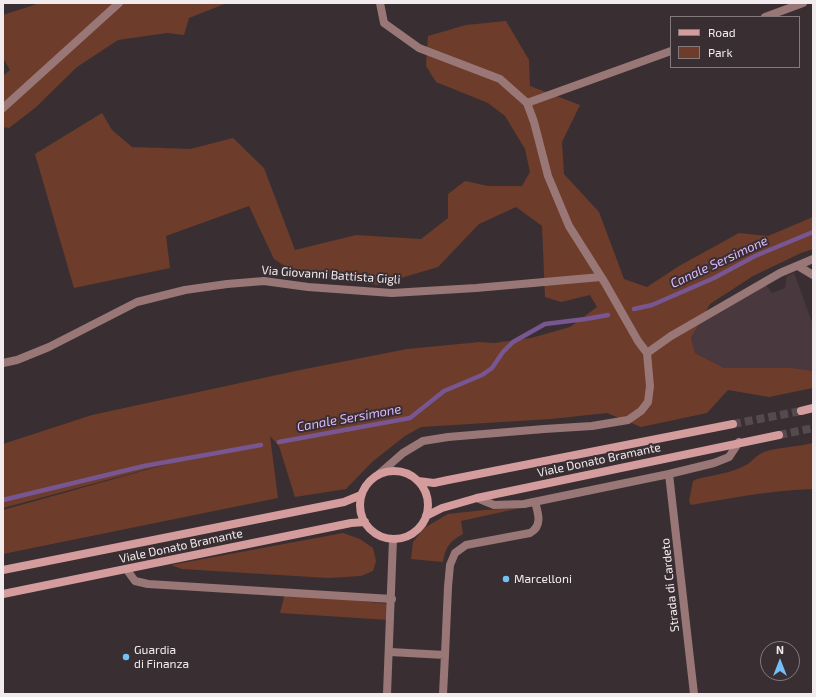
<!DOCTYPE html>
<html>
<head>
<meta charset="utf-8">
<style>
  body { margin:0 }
  #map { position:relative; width:816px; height:697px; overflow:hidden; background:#392f33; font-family:"Exo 2",sans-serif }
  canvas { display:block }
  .frame { position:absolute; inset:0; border:4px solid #f2ebee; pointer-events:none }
  .legend { position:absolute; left:670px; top:16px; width:130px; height:52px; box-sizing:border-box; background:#392f33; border:1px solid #837a7e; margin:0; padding:5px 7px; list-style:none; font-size:12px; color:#f2ebee }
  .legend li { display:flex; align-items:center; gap:8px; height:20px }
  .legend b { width:20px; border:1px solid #837a7e }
  .north { position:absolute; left:760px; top:641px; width:40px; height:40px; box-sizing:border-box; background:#392f33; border:1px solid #837a7e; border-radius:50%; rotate:0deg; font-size:11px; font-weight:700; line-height:16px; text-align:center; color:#f2ebee }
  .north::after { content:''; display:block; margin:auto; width:14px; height:18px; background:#74c0f6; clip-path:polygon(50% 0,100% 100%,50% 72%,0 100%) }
</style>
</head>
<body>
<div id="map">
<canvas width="816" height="697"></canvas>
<div class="frame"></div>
<ul class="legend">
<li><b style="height:5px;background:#d59c9e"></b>Road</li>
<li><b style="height:11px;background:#6e3c2a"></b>Park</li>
</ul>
<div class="north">N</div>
</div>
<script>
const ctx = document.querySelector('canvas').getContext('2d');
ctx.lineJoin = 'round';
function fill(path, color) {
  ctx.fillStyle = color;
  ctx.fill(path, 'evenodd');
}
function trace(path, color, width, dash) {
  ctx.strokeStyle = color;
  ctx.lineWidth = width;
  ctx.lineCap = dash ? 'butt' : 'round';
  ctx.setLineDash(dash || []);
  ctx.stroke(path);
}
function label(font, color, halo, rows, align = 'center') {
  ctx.font = font + ' "Exo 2",sans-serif';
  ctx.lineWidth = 4;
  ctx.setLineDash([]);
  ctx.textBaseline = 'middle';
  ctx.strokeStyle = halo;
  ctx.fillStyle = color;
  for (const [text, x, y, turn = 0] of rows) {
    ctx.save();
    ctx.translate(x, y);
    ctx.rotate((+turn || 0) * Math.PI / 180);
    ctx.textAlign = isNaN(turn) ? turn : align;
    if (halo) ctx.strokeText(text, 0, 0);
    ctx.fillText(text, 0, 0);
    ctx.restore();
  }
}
fill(new Path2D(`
  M794,273L813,325V371L793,368H724L695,353L691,338L699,320L766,285L772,293L785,288L787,276Z`), '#49393f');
fill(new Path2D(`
  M40,3H227L189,18L184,35L167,33L118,40L77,67L35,108L9,128L3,127V76L10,70L3,58V15Z
  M506,21L529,60L530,86L580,105L562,142L564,174L599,212L624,279L647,287L679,266L739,233L768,236L813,217V249L801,253L753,276L710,304L691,338L695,353L724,368H793L813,371V388L769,397L728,390L707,413L641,427L607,413L551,419L421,427L405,436L372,462L346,489L295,497L279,446L270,436L278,498L3,554V510L203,454L3,508V444L92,415L300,370L407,349L480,342L494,343L531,338L570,327L597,307L590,295L561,302L545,297L542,226L516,207L479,224L438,267L377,285L294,272L274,259L249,206L166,236L170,268L74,288L35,154L102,113L112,130L132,147L190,149L233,138L264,168L295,250L356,235L421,239L448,218V194L465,181L488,186H522L530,172L525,149L505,116L488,103L436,82L426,66L428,36L466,25Z
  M813,443V489C772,490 732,498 691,505L689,501L693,481L697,479C713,475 732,473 746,465C752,462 756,455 764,452C779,447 797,447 813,443Z
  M520,508L461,521L463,534C450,541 445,547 443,562L411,559L413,542L424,528L448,514L484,510Z
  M343,533L360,539L373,548L376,561L373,571L361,576L328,578L182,569L171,565Z
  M285,593L389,604V620L280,613Z`), '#6e3c2a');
trace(new Path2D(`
  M634,309L652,305L714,278L755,256L813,232
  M279,442L410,418L444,391L482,375L492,368L503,352L513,342L545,324L586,319L608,315
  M3,500L144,466L261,445`), '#785692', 4.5);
trace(new Path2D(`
  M733,424L801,411
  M779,435L813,428`), '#554b4f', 8, [8, 4]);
trace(new Path2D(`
  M798,266L813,275
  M127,570L135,581L148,584L392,599
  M390,652L445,655L448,587L450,565L455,553L466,545L530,533C543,526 538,513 535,502
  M443,694L445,655`), '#9a7777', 8);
trace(new Path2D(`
  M765,17L803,3
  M527,103L671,51
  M3,108L119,3
  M647,353L671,336L780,273L813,259
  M3,363L17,360L49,347L137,302L185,290L227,284L264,281L308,287L392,293L476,288L601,277
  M379,474L403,453L423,441L448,437L544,429L592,426L628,420L641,411L648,402L650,386L647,353L638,341L605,283L569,226L548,176L534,122L527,103L500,79L419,48L384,23L380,3
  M669,474L694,694
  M477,498L494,505L524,504L669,474L714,463L729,457L739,442
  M387,694L393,539`), '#9a7777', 8);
trace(new Path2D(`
  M801,411L813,408
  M360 505a34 34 0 1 1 68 0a34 34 0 1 1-68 0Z
  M418,481L434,483L448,480L733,424
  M426,516L442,508L477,498L779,435
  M3,570L344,502L361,495
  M3,594L351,523L365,522`), '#d59c9e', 8);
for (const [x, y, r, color] of [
  [506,579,4,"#74c0f6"],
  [126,657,4,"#74c0f6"]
]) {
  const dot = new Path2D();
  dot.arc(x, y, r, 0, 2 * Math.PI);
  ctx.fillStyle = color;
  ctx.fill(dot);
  trace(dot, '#392f33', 1.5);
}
label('12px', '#f2ebee', '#392f33', [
  ["Via Giovanni Battista Gigli",331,275,4],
  ["Viale Donato Bramante",599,460,-12],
  ["Viale Donato Bramante",181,546,-12],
  ["Strada di Cardeto",670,585,-96]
]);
label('12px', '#f2ebee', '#392f33', [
  ["Marcelloni",514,579],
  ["Guardia",134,650],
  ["di Finanza",134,664]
], 'left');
label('italic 13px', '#deb8fe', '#392f33', [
  ["Canale Sersimone",719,262,-25],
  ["Canale Sersimone",349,418,-10]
]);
</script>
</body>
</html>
